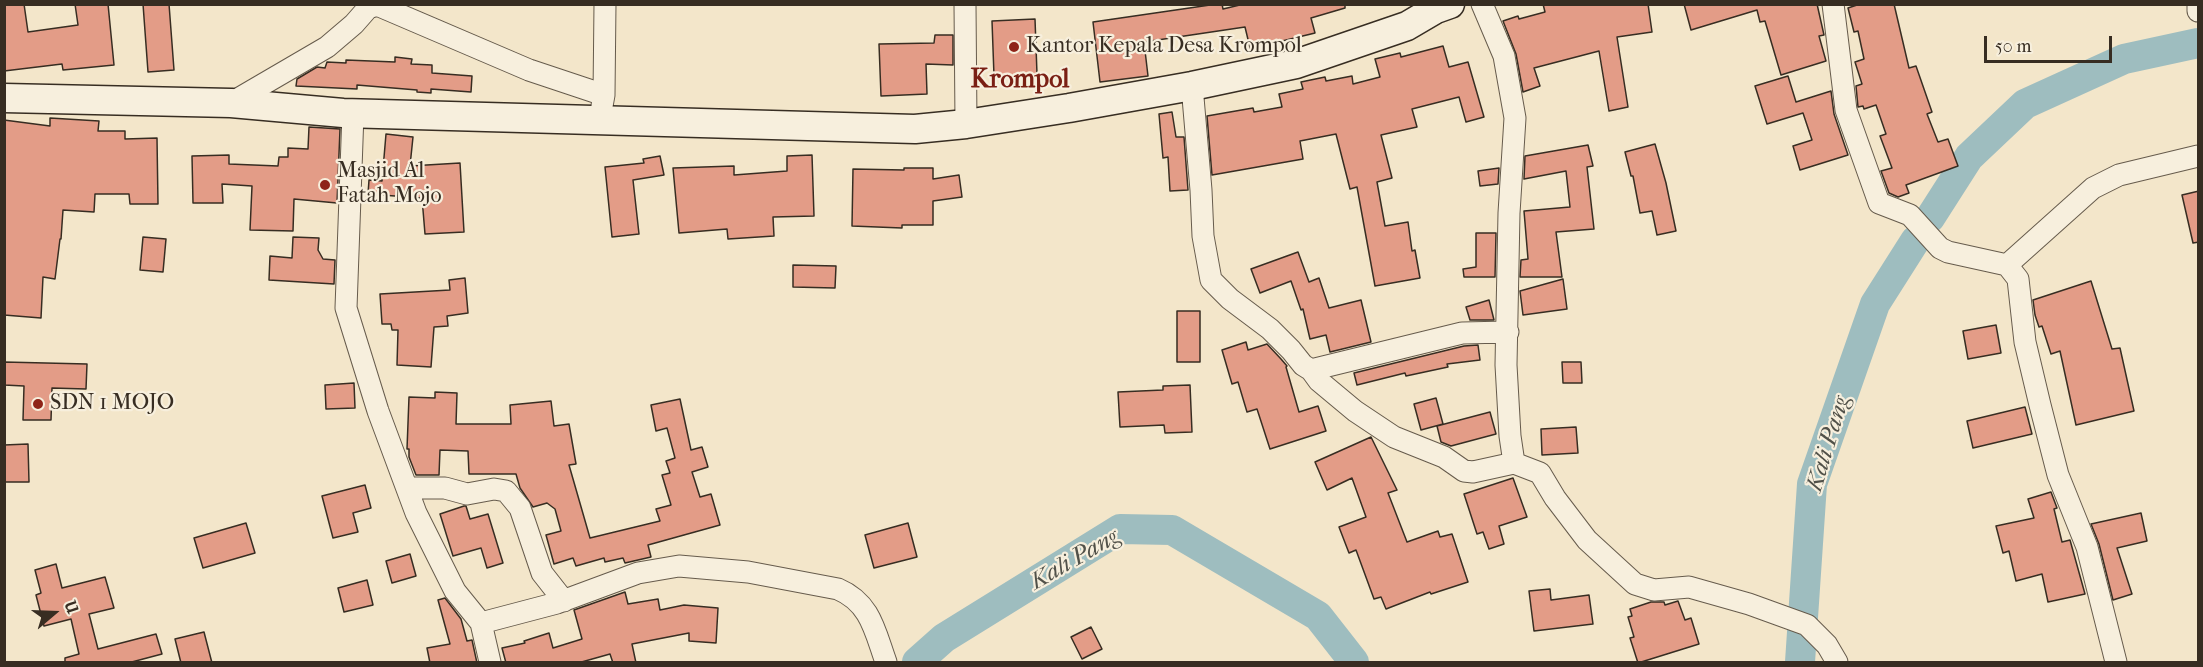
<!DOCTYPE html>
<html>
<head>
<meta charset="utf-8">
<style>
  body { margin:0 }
  #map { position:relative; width:2203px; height:667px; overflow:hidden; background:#f3e6ca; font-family:"IM FELL French Canon",serif }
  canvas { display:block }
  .frame { position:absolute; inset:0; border:6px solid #372d22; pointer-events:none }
  .north { position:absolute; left:24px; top:583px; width:60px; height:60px; -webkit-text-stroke:4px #f7efdd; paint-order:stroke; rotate:71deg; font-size:16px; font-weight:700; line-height:24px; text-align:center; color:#372d22 }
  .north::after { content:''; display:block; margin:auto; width:21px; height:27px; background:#372d22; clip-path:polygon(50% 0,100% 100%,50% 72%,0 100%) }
  .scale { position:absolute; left:1984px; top:36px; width:128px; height:27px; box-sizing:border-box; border:3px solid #372d22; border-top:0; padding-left:8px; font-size:18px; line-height:21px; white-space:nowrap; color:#372d22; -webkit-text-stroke:4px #f7efdd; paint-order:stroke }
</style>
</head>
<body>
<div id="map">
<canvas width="2203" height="667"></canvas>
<div class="frame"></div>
<div class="north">U</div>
<div class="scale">50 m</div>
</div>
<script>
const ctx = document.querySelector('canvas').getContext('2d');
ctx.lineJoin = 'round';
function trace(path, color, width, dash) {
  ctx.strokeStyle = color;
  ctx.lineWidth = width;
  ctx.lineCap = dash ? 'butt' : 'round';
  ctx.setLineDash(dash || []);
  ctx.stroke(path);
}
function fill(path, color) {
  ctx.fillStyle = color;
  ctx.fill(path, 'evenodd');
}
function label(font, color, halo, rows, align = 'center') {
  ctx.font = font + ' "IM FELL French Canon",serif';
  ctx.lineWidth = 4.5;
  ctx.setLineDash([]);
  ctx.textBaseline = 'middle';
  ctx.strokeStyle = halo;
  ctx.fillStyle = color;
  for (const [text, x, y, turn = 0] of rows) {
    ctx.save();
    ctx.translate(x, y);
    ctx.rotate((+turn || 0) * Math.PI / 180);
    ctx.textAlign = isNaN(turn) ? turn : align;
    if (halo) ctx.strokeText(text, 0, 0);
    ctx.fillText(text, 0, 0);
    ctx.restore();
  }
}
trace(new Path2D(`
  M1930,218L1969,157L2025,104L2124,59L2198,43
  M917,662L944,638L1120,529L1172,530L1318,616L1354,662
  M1800,662L1812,484L1875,304L1915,241`), '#9ebdbf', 30);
const building = new Path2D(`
  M4,4H24L28,32L78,25L75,4H108L114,65L63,70L62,64L4,71Z
  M143,4H169L174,70L148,72Z
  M1217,4H1222L1223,9L1244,4H1345V8L1311,18L1315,33L1274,43L1275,47L1251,52L1245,27L1144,42L1148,76L1100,82L1093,22Z
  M1543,4H1648L1652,32L1617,37L1628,107L1609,111L1599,51L1534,68L1540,86L1523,92L1516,54L1503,21L1518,16L1519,19L1545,12Z
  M1684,4H1817L1824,35L1819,36L1826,61L1781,75L1765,21L1760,22L1757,10L1691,30Z
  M1860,4H1894L1909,68L1916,66L1932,112L1927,114L1938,142L1948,139L1958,166L1906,185L1909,193L1898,197L1889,193L1881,171L1892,168L1880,136L1886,134L1876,105L1864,109L1863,106L1858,107L1856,86L1862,84L1855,62L1864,59L1858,31L1854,32L1848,8Z
  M1035,19L1037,74L994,76L992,21Z
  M935,35H953V65L926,64L927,94L881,96L879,44L934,43Z
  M1443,46L1449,67L1468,62L1484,117L1466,122L1459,97L1412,109L1417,127L1381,135L1392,178L1377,182L1385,226L1408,222L1412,251L1415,250L1420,278L1375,286L1357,187L1350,189L1336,134L1300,141L1303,159L1212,175L1207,116L1253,108L1254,112L1282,107L1279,94L1303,89L1301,82L1325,77L1326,81L1352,76L1353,84L1380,77L1375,59L1400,53L1401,57Z
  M395,57L412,59L411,64L432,65V73L472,76L471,92L431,89V93L417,92V90L357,85V89L296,86L297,79L317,67L325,68L327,62L346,63V60L395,62Z
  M1788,76L1796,102L1831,91L1834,114L1848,155L1800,170L1793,146L1812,140L1803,113L1767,124L1755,86Z
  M1172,112L1176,137H1184L1188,190L1170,191L1168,157L1163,158L1159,114Z
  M50,118L99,121L98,131H125V139L157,138L158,204H130L129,194H95L94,212L63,210L61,239H60L55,279L43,277L41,318L4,315V120L50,126Z
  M309,127L340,129L337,203L294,199L293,231L250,230L252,186L222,184L223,203H193L192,156L229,155V164L278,166L279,157H288V148L308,149Z
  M386,134L413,137L410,166L460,163L464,232L425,234L422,198L368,194L369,180L382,181Z
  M1655,144L1666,183L1676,231L1657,235L1652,211L1640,213L1633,176H1631L1625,152Z
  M1588,145L1593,166L1587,167L1594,229L1556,232L1562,277H1520L1521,260L1528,259L1524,211L1570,207L1566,171L1524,179L1525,156Z
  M812,155L814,216L773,217L774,236L728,239L727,229L679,233L673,168L734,166V175L787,171V156Z
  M660,156L664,175L633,180L639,234L612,237L605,167L644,163L643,159Z
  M904,168H933V179L959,175L962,197L933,201V225H902V228L852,226L853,169L904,170Z
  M1499,168L1498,184L1480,186L1478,171Z
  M2199,191V242L2193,243L2182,195Z
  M1476,233H1496L1495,277H1464L1463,269L1476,267Z
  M143,237L166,239L163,272L140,270Z
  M293,237L319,238L318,250L323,259L335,260L334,284L269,280L270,256L292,258Z
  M1298,252L1309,282L1319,278L1329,308L1361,300L1371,342L1330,352L1326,335L1310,339L1303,309L1301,310L1291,281L1260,293L1251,269Z
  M793,265L836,266L835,288L793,287Z
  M465,278L468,313L447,316L448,326L434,327L431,367L397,365L398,330H392L391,324H382L380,294L450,290L449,280Z
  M1563,279L1567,309L1523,315L1520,291Z
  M2091,281L2112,349L2120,348L2134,411L2076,425L2060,351L2051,354L2042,326L2039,327L2035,315L2033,300Z
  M1489,300L1494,320H1470L1466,307Z
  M1177,311H1200V362H1177Z
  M1996,325L2001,353L1968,359L1963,331Z
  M1246,342L1248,350L1267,344L1281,359L1287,366L1286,367L1299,412L1318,406L1326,431L1270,449L1257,409L1247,412L1238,382L1232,384L1222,350Z
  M1478,345L1480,360L1447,364L1448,367L1406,376L1405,373L1357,385L1354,373L1464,346Z
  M4,362L87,364L86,389L52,388L51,420H23L24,386L4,385Z
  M1562,362H1581L1582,383H1563Z
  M354,383L355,408L326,409L325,385Z
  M1190,385L1192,432L1165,433L1164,425L1120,427L1118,392L1163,390V386Z
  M435,392L457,393L456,424H511L510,405L551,401L554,426L569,424L576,464L569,465L590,538L660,521L656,509L671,505L662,475L670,473L666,461L675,458L667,428L656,431L651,405L680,399L691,450L702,447L708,467L692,472L700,497L711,494L720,525L648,545L651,557L625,563L623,558L605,562L604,558L576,566L573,558L554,564L546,535L561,531L555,509L547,503L533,507L520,488L516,474H469L468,451L440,450L439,475H416L409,457V449H407L409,397L435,398Z
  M1436,398L1443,424L1421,430L1414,404Z
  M2025,407L2032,434L1973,448L1967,421Z
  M1490,412L1496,434L1451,446L1441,442L1437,426Z
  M1576,427L1578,453L1542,455L1541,429Z
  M1371,437L1397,490L1388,493L1407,542L1438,531L1440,537L1452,534L1468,582L1431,594L1430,592L1386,609L1381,597L1374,599L1356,550L1349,553L1339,527L1366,517L1352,478L1327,490L1315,462Z
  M28,444L29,482H4V445Z
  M1513,478L1527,517L1499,526L1504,544L1489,549L1483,532L1477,534L1464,494Z
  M365,485L371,508L353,513L358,532L333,538L322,496Z
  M2051,492L2057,508L2054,509L2062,542L2070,540L2085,594L2048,602L2042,574L2016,581L2009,551L2003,553L1996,526L2034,518L2028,499Z
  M464,506H466L470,519L488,514L503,563L487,568L481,548L453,556L440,514Z
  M2141,513L2147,541L2117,548L2132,594L2113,600L2099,544L2091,524Z
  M246,523L255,553L203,568L194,538Z
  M908,523L917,557L874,568L865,535Z
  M410,554L416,576L392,583L386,561Z
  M56,564L62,588L105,577L114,608L89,614L98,649L156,634L162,654L128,663H65V658L79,654L71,619L44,626L36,595L41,593L35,570Z
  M367,580L373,605L344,612L338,588Z
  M1550,589L1551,600L1589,595L1593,624L1534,631L1529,591Z
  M625,592L628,604L658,599L660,610L684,605L718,608L716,643L689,641V633L632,644L636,663H613L610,654L578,663H506L502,648L525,643L524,641L549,633L553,648L582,639L574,610Z
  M445,598L461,619L467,641L472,640L477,663H430L427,648L450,644L438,600Z
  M1678,601L1685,620L1691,618L1699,644L1638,663L1630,638L1634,637L1628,617L1632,616L1630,609L1651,602H1664L1665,605Z
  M1091,627L1102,649L1082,659L1071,637Z
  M204,632L212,663H181L175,639Z`);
fill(building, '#e39c87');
trace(building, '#372d22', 1.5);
const street = new Path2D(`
  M965,4L966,124
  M1482,4L1504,56L1515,118L1509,213L1506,365L1510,436L1514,463
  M1833,4L1846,110L1879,203L1910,215L1940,248L1948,252L2007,265L2018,279L2025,342L2040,405L2058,475L2087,547L2116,662
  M2198,4V11
  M1192,86L1201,190L1203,236L1211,280L1230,299L1270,329L1291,350L1303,365L1311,370L1319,381L1355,411L1394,437L1444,457L1464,471L1473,472L1514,463L1540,473L1555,498L1587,540L1635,584L1654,590L1689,587L1749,604L1807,625L1827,645L1837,662
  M231,103L327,47L354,24L368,8L377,5L529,70L604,95
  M602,106L604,95L605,4
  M353,113L346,308L378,411L416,513L455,591L481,623L490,662
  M2007,265L2093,188L2119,175L2198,156
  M1311,370L1462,333L1508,332
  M407,488H445L467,494L494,489L506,491L520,508L542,573L564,601
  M481,623L557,603L638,573L679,566L748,572L838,589C871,603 875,632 886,662`);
const secondary = new Path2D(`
  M4,98L231,103L343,113L915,129L966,124L1069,108L1192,86L1296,64L1407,26L1436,9L1450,4`);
trace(street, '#665b4c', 23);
trace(secondary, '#372d22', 31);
trace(street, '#f7efdd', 21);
trace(secondary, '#f7efdd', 28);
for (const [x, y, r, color] of [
  [1014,47,6,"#8f2418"],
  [325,185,6,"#8f2418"],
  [38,404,6,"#8f2418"]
]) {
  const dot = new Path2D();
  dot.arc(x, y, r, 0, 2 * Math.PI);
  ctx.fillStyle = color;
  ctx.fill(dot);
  trace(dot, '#f7efdd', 2);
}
label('22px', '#372d22', '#f7efdd', [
  ["Kantor Kepala Desa Krompol",1026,47],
  ["Masjid Al",337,172],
  ["Fatah Mojo",337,197],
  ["SDN 1 MOJO",50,404]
], 'left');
label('italic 24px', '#515149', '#f7efdd', [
  ["Kali Pang",1829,444,-73],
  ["Kali Pang",1075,560,-30]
]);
label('bold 26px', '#7a1f14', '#f7efdd', [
  ["Krompol",1020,81]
]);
</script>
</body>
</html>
